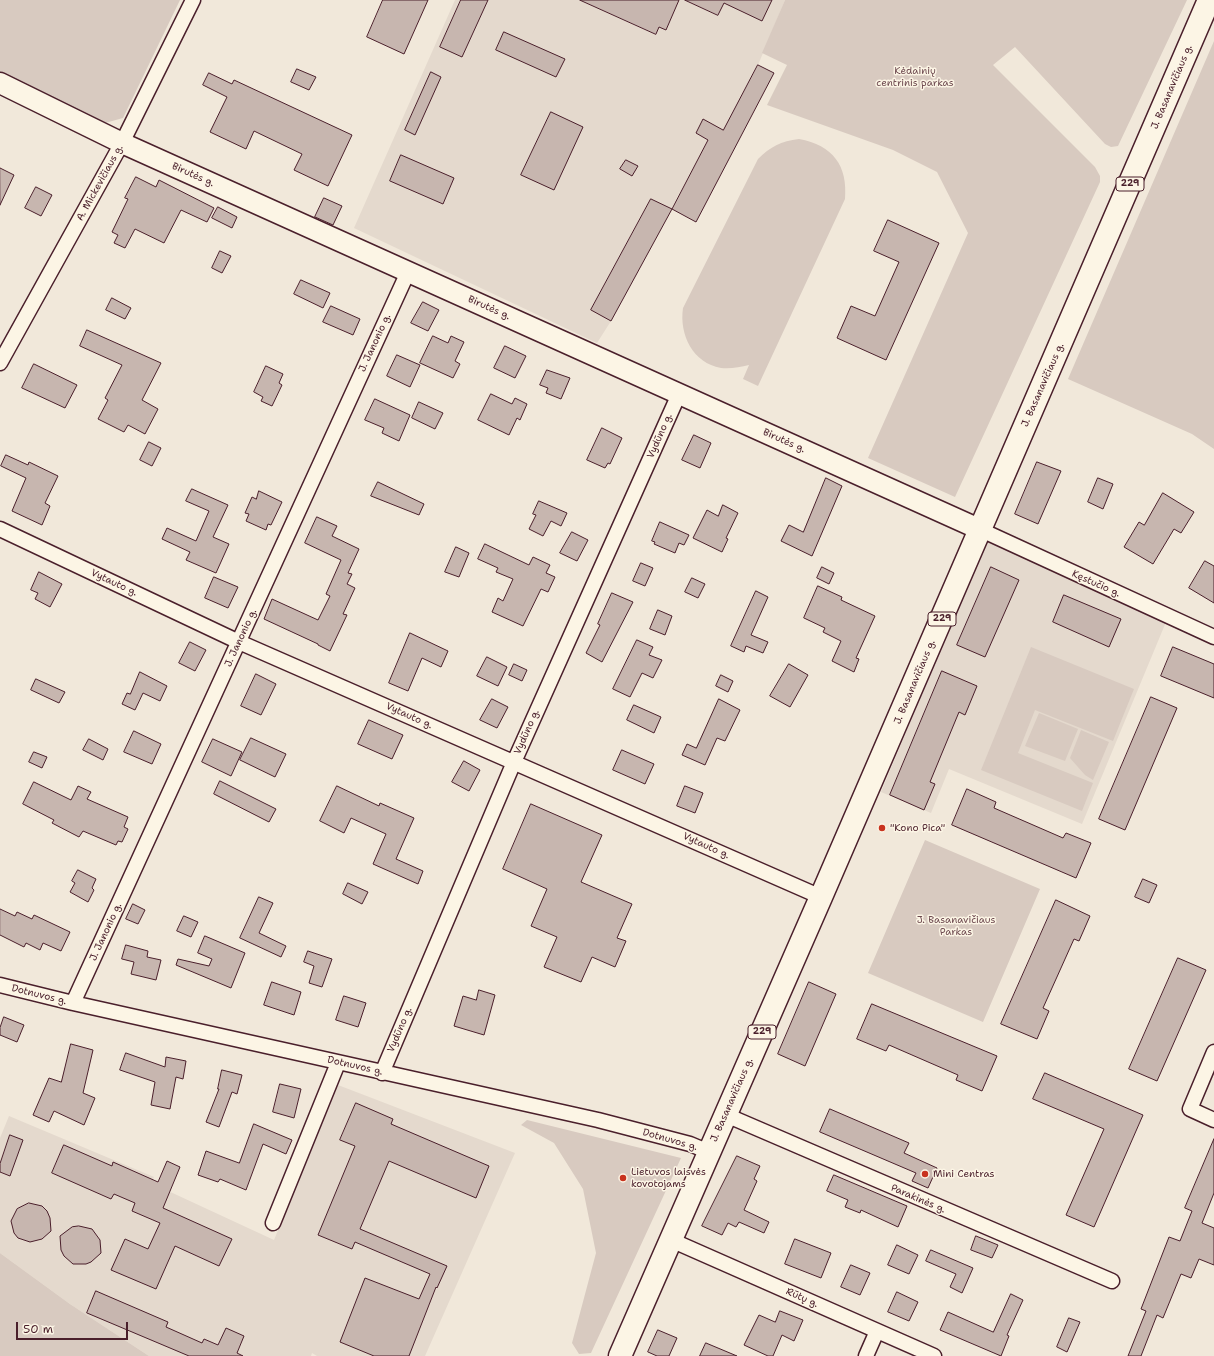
<!DOCTYPE html>
<html>
<head>
<meta charset="utf-8">
<style>
  body { margin:0 }
  #map { position:relative; width:1214px; height:1356px; overflow:hidden; background:#f1e8da; font-family:"Shantell Sans",sans-serif }
  canvas { display:block }
  .scale { position:absolute; left:16px; top:1322px; width:112px; height:18px; box-sizing:border-box; border:2px solid #4a1f2b; border-top:0; padding-left:5px; font-size:12px; line-height:14px; white-space:nowrap; color:#4a1f2b; -webkit-text-stroke:3px #fcf5e5; paint-order:stroke }
</style>
</head>
<body>
<div id="map">
<canvas width="1214" height="1356"></canvas>
<div class="scale">50 m</div>
</div>
<script>
const ctx = document.querySelector('canvas').getContext('2d');
ctx.lineJoin = 'round';
function fill(path, color) {
  ctx.fillStyle = color;
  ctx.fill(path, 'evenodd');
}
function trace(path, color, width, dash) {
  ctx.strokeStyle = color;
  ctx.lineWidth = width;
  ctx.lineCap = dash ? 'butt' : 'round';
  ctx.setLineDash(dash || []);
  ctx.stroke(path);
}
function label(font, color, halo, rows, align = 'center') {
  ctx.font = font + ' "Shantell Sans",sans-serif';
  ctx.lineWidth = 3;
  ctx.setLineDash([]);
  ctx.textBaseline = 'middle';
  ctx.strokeStyle = halo;
  ctx.fillStyle = color;
  for (const [text, x, y, turn = 0] of rows) {
    ctx.save();
    ctx.translate(x, y);
    ctx.rotate((+turn || 0) * Math.PI / 180);
    ctx.textAlign = isNaN(turn) ? turn : align;
    if (halo) ctx.strokeText(text, 0, 0);
    ctx.fillText(text, 0, 0);
    ctx.restore();
  }
}
fill(new Path2D(`
  M455,0H785L758,65L723,130L703,120L696,133L708,140L611,321L597,343L354,228Z
  M986,541L1166,622L1082,824L949,769L931,813L881,792Z
  M338,1085L515,1153L425,1356H317L312,1353L311,1356H149L70,1304L0,1253V1138L9,1116L154,1177L151,1183L274,1240Z`), '#e4d9cd');
fill(new Path2D(`
  M0,0H180L123,118L105,123L0,74Z
  M785,0H1187L1118,146L1111,147L1105,144L1015,47L993,65L1095,167L1100,176V182L955,497L868,458L968,233L937,172L893,150L767,105L787,65L762,53Z
  M1214,41V449L1192,434L1068,379Z
  M799,139C833,145 848,166 845,199L758,386L743,379L749,365C740,367 731,369 721,368C693,363 679,335 683,308L758,159C770,147 781,141 799,139Z
  M1031,647L1134,689L1113,741L1035,710L1018,753L1093,783L1082,811L981,770Z
  M1039,713L1078,729L1065,761L1025,746Z
  M1081,730L1109,742L1093,780L1085,775L1070,758Z
  M925,840L1040,889L983,1022L868,973Z
  M527,1120L681,1158L591,1353L579,1354L572,1343L596,1253L583,1189L554,1143L521,1125Z
  M0,1253L70,1304L149,1356H0Z`), '#d8cac0');
const building = new Path2D(`
  M383,0H428L404,54L367,37Z
  M461,0H488L462,57L440,47Z
  M580,0H679L666,30L659,27L656,34Z
  M685,0H772L762,21L724,3L718,15Z
  M504,32L565,59L556,77L496,50Z
  M758,65L774,73L696,222L672,209L708,140L696,133L703,119L723,130Z
  M297,69L316,77L309,90L291,82Z
  M431,72L441,77L415,135L405,130Z
  M209,73L232,84L234,80L352,135L328,186L294,170L302,154L254,131L246,149L210,132L227,97L203,85Z
  M551,112L583,127L554,190L521,175Z
  M401,155L454,178L443,204L390,181Z
  M626,160L638,166L632,176L620,169Z
  M0,168L14,175L0,205Z
  M136,177L156,187L159,180L214,208L207,222L181,210L164,243L135,229L125,248L114,243L118,235L112,232L128,199L125,198Z
  M36,187L52,195L41,216L25,208Z
  M324,198L342,206L333,225L315,217Z
  M651,199L672,209L611,321L591,310Z
  M218,207L237,217L232,228L212,218Z
  M888,220L939,243L886,360L837,338L851,306L875,316L899,262L874,251Z
  M220,251L231,256L222,273L212,268Z
  M301,280L330,293L323,308L294,294Z
  M112,298L131,308L125,319L106,310Z
  M423,302L439,310L428,331L411,323Z
  M331,306L360,319L353,335L323,322Z
  M87,330L161,363L142,400L158,409L145,434L128,425L124,432L98,419L108,400L105,398L122,365L80,346Z
  M433,336L448,343L451,336L464,342L455,361L460,364L453,378L420,363Z
  M505,346L526,356L515,378L494,368Z
  M397,355L420,365L410,387L387,376Z
  M34,364L77,385L65,408L22,388Z
  M266,366L283,374L279,383L282,385L272,406L261,401L263,397L254,392Z
  M547,370L570,378L561,399L546,393L548,388L540,385Z
  M491,394L512,404L515,398L527,404L520,420L517,418L509,435L478,420Z
  M375,399L410,415L399,441L382,433L384,428L365,420Z
  M419,402L443,413L435,429L412,418Z
  M602,428L622,438L610,464L608,463L605,468L587,460Z
  M694,435L711,443L700,468L682,460Z
  M149,442L161,448L152,466L140,460Z
  M6,455L28,465L29,462L58,476L45,503L50,506L42,525L12,511L26,478L1,466Z
  M1037,462L1061,471L1038,524L1015,514Z
  M826,478L842,486L812,556L781,541L789,525L803,532Z
  M1098,478L1113,484L1103,509L1088,502Z
  M378,482L424,504L419,515L371,496Z
  M192,489L228,505L213,537L229,544L216,573L186,560L190,552L162,539L167,528L196,541L209,511L186,501Z
  M259,491L282,502L271,525L268,524L266,530L246,521L249,514L245,513L252,497L256,499Z
  M1163,493L1194,512L1181,533L1174,529L1153,564L1124,547L1139,522L1144,525Z
  M539,501L567,513L561,526L551,521L543,536L529,529L536,515L533,514Z
  M723,505L738,513L726,538L728,539L722,552L693,538L707,510L718,516Z
  M317,517L337,526L332,536L359,549L348,573L352,574L347,584L355,588L343,614L347,615L330,651L318,645V644L264,619L272,599L318,620L330,596L326,594L341,560L305,543Z
  M660,522L689,535L684,545L679,543L675,553L654,544L655,542L652,541Z
  M572,532L588,540L577,561L560,553Z
  M485,544L529,565L533,557L550,565L546,573L555,577L548,592L541,589L523,626L492,612L498,598L503,601L513,579L496,572L498,568L478,559Z
  M456,547L469,553L459,577L445,572Z
  M1205,561L1214,566V603L1189,588Z
  M641,563L653,568L645,586L633,581Z
  M822,567L834,573L829,584L817,578Z
  M991,567L1019,580L985,657L957,645Z
  M39,572L62,584L50,607L35,599L38,593L31,590Z
  M214,577L238,587L228,608L205,598Z
  M692,578L705,584L698,598L685,592Z
  M818,586L842,597L841,600L875,616L856,658L859,659L854,672L832,661L841,641L823,632L825,628L804,618Z
  M756,591L768,597L751,635L768,642L763,653L746,646L744,652L731,646Z
  M612,593L633,602L602,662L586,653L600,625L598,624Z
  M1064,595L1121,619L1109,647L1053,622Z
  M658,610L672,616L665,635L650,629Z
  M410,633L448,651L441,667L422,658L408,691L389,683Z
  M637,640L653,647L649,655L662,660L653,678L642,673L630,697L613,689Z
  M190,642L206,650L195,671L179,663Z
  M1173,647L1214,664V698L1161,676Z
  M487,657L507,667L498,686L477,676Z
  M514,664L527,670L522,681L509,675Z
  M789,664L808,675L790,707L770,696Z
  M942,671L977,686L965,715L959,712L930,782L935,784L924,810L890,795Z
  M140,672L167,686L160,701L143,693L135,710L122,704L127,693L130,694Z
  M256,674L276,684L261,715L241,706Z
  M721,675L733,681L728,692L716,686Z
  M36,679L65,692L59,703L31,690Z
  M1151,697L1177,708L1125,830L1099,819Z
  M492,699L508,707L497,728L480,720Z
  M719,699L740,710L725,741L717,738L705,765L682,755L687,744L696,748Z
  M634,705L661,717L654,733L627,720Z
  M369,720L403,735L392,759L358,744Z
  M134,731L161,744L152,764L124,752Z
  M251,738L286,754L275,777L240,760Z
  M89,739L108,749L103,760L83,750Z
  M213,739L242,752L231,776L202,762Z
  M622,750L654,764L645,784L613,770Z
  M34,752L47,757L42,768L29,762Z
  M464,761L480,770L469,791L452,782Z
  M220,781L276,809L269,822L214,794Z
  M34,782L71,800L78,786L91,792L87,799L128,817L124,827L128,829L122,842L118,841L116,845L83,831L79,837L52,823L54,820L23,804Z
  M337,786L379,806L380,803L414,818L396,859L423,871L418,884L373,864L386,834L351,818L344,833L320,821Z
  M685,786L703,793L695,813L677,806Z
  M967,789L996,802L994,808L1063,838L1066,833L1091,843L1076,878L952,825Z
  M531,804L602,835L581,882L632,904L617,938L626,941L615,967L592,957L581,982L544,967L557,937L531,926L547,889L503,869Z
  M78,870L96,879L92,888L94,890L88,902L70,892L75,883L72,881Z
  M1143,879L1157,885L1149,903L1135,897Z
  M348,883L368,892L362,904L343,894Z
  M259,897L273,903L259,933L286,946L281,957L240,938Z
  M1056,900L1090,916L1079,941L1074,939L1043,1008L1049,1011L1037,1039L1001,1024Z
  M133,904L145,910L138,924L126,919Z
  M0,909L15,916L17,912L32,919L34,915L70,932L61,951L43,943L40,950L26,943L24,947L0,935Z
  M184,916L198,922L191,937L177,931Z
  M205,936L245,953L231,988L176,965L178,959L209,966L212,959L198,953Z
  M126,945L148,951L147,957L161,960L156,980L131,974L134,962L122,959Z
  M308,951L332,959L322,987L309,983L314,966L304,962Z
  M1178,958L1206,970L1157,1081L1129,1069Z
  M272,982L301,992L294,1015L264,1005Z
  M809,982L836,994L805,1066L778,1054Z
  M479,990L495,995L484,1035L454,1026L463,996L476,1000Z
  M344,996L366,1003L358,1027L336,1020Z
  M872,1004L997,1056L982,1091L956,1080L958,1075L889,1045L886,1051L857,1039Z
  M4,1017L24,1025L17,1042L0,1035V1028Z
  M71,1044L93,1050L83,1093L95,1098L84,1125L54,1111L49,1122L33,1115L49,1078L61,1082Z
  M126,1053L165,1067L166,1057L186,1061L183,1079L176,1077L170,1109L151,1105L155,1082L120,1070Z
  M222,1070L242,1075L237,1094L232,1092L219,1127L206,1122L219,1089H218Z
  M1045,1073L1143,1115L1094,1227L1066,1215L1104,1129L1033,1099Z
  M280,1084L301,1089L294,1118L273,1112Z
  M356,1103L393,1119L391,1124L489,1166L476,1198L389,1161L360,1229L447,1266L437,1288L436,1287L409,1356H374L340,1342L365,1278L419,1299L430,1274L355,1242L352,1249L318,1235L355,1146L340,1140Z
  M830,1109L909,1143L904,1153L937,1168L928,1188L912,1181L916,1173L820,1132Z
  M254,1124L292,1140L286,1154L263,1144L246,1190L220,1179L218,1182L198,1175L206,1151L239,1163Z
  M10,1135L23,1140L10,1176L0,1172V1164Z
  M1214,1139V1193L1202,1223L1214,1228V1265L1199,1259L1191,1278L1181,1274L1163,1318L1157,1315L1141,1356H1128L1146,1311L1141,1309L1169,1237L1180,1241L1192,1211L1185,1208Z
  M64,1145L112,1166L113,1162L158,1182L167,1161L180,1167L163,1208L232,1239L219,1266L175,1246L156,1289L111,1270L125,1239L148,1249L160,1223L132,1211L135,1203L114,1194L111,1199L52,1173Z
  M737,1156L760,1166L754,1179L757,1181L744,1210L769,1222L764,1233L739,1222L736,1227L728,1223L722,1235L702,1226Z
  M834,1175L907,1206L898,1227L861,1210L860,1213L845,1207L848,1200L827,1191Z
  M29,1203L42,1206L47,1211L50,1218L51,1231L42,1239L30,1242L18,1238L14,1233L11,1221L17,1209Z
  M79,1226L92,1229L100,1240L101,1253L91,1262L86,1264H73L64,1256L61,1250L60,1236L72,1227Z
  M976,1236L998,1245L992,1258L971,1250Z
  M795,1239L831,1253L821,1278L785,1264Z
  M897,1245L918,1255L909,1274L888,1265Z
  M931,1250L973,1268L962,1293L950,1287L956,1274L926,1261Z
  M851,1265L870,1273L860,1295L841,1287Z
  M96,1291L168,1322L166,1327L202,1343L204,1339L218,1345L226,1328L244,1336L237,1353L243,1356H189L87,1313Z
  M897,1292L918,1302L909,1321L888,1312Z
  M1011,1294L1023,1300L1007,1335L1009,1336L1001,1356L940,1330L948,1312L993,1332Z
  M780,1311L803,1320L794,1341L782,1335L773,1356H768L744,1345L759,1315L775,1322Z
  M1069,1318L1080,1322L1067,1352L1057,1347Z
  M658,1330L677,1338L669,1356H657L648,1352Z
  M706,1343L737,1356H700Z`);
fill(building, '#c7b6af');
trace(building, '#4a1f2b', 1);
const street = new Path2D(`
  M0,363L122,143L193,0
  M0,529L239,642L821,897
  M979,529L1214,637
  M0,985L73,1003L598,1120L690,1144L709,1152
  M73,1003L408,272
  M1214,1052L1190,1109L1214,1120
  M382,1073L514,762L679,394
  M726,1115L1112,1281
  M273,1223L338,1063
  M671,1240L934,1356
  M866,1356L877,1331`);
const secondary = new Path2D(`
  M0,83L122,143L979,529`);
const primary = new Path2D(`
  M620,1356L821,897L1209,0`);
trace(street, '#4a1f2b', 17);
trace(secondary, '#4a1f2b', 23);
trace(primary, '#4a1f2b', 25);
trace(street, '#fcf5e5', 14);
trace(secondary, '#fcf5e5', 20);
trace(primary, '#fcf5e5', 22);
for (const [x, y, r, color] of [
  [882,828,4,"#c8321e"],
  [925,1174,4,"#c8321e"],
  [623,1178,4,"#c8321e"]
]) {
  const dot = new Path2D();
  dot.arc(x, y, r, 0, 2 * Math.PI);
  ctx.fillStyle = color;
  ctx.fill(dot);
  trace(dot, '#fcf5e5', 1.5);
}
for (const [x, y, w] of [
  [1130,184,28],
  [942,619,28],
  [762,1032,28]
]) {
  const box = new Path2D();
  box.roundRect(x - w / 2, y - 7, w, 14, 3);
  ctx.fillStyle = '#fcf5e5';
  ctx.fill(box);
  trace(box, '#4a1f2b', 1);
}
label('bold 9px', '#4a1f2b', null, [
  ["229",1130,184],
  ["229",942,619],
  ["229",762,1032]
]);
label('10px', '#6e4a50', '#fcf5e5', [
  ["Kėdainių",915,71],
  ["centrinis parkas",915,83],
  ["J. Basanavičiaus",956,920],
  ["Parkas",956,932]
]);
label('10px', '#4a1f2b', '#fcf5e5', [
  ["J. Basanavičiaus g.",1172,87,-67],
  ["Birutės g.",193,175,24],
  ["A. Mickevičiaus g.",100,183,-61],
  ["Birutės g.",489,308,24],
  ["J. Janonio g.",375,343,-65],
  ["J. Basanavičiaus g.",1043,385,-66],
  ["Vydūno g.",660,436,-66],
  ["Birutės g.",784,441,24],
  ["Vytauto g.",114,583,25],
  ["Kęstučio g.",1096,584,24],
  ["J. Janonio g.",241,638,-65],
  ["J. Basanavičiaus g.",915,682,-67],
  ["Vytauto g.",409,716,24],
  ["Vydūno g.",527,732,-66],
  ["Vytauto g.",706,846,24],
  ["J. Janonio g.",106,932,-65],
  ["Dotnuvos g.",39,995,14],
  ["Vydūno g.",400,1030,-67],
  ["Dotnuvos g.",355,1066,13],
  ["J. Basanavičiaus g.",732,1100,-66],
  ["Dotnuvos g.",670,1140,16],
  ["Parakinės g.",918,1199,23],
  ["Rūtų g.",802,1298,24]
]);
label('10px', '#4a1f2b', '#fcf5e5', [
  ["\"Kono Pica\"",890,828],
  ["Lietuvos laisvės",631,1172],
  ["kovotojams",631,1184],
  ["Mini Centras",933,1174]
], 'left');
</script>
</body>
</html>
